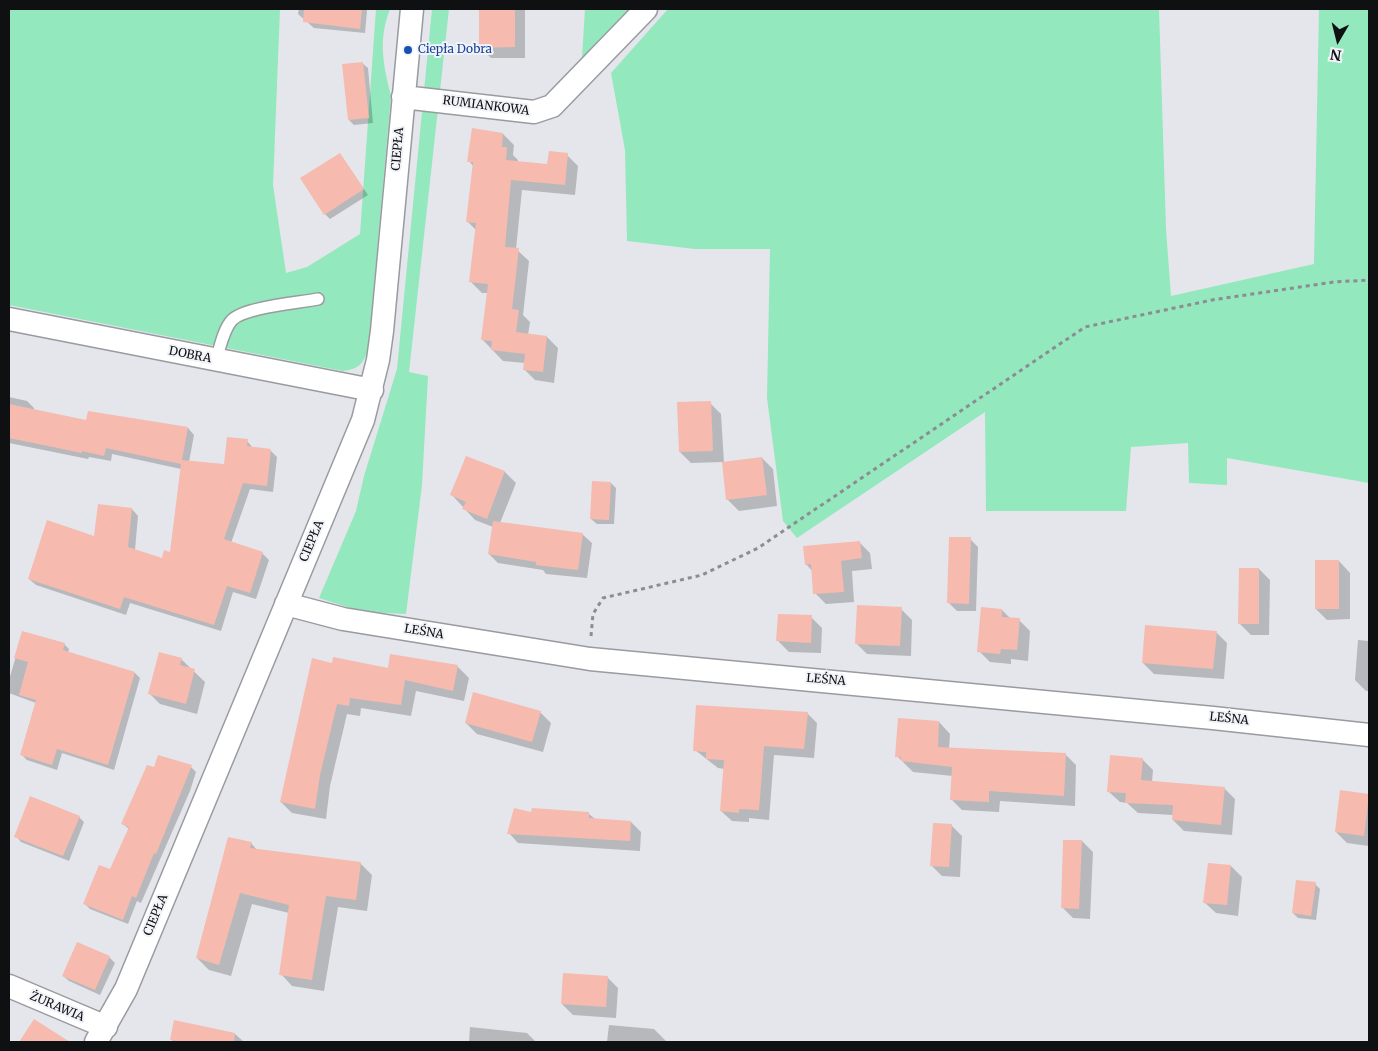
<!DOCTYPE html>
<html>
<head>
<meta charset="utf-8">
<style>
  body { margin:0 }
  #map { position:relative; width:1378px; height:1051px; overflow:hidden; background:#e4e6ec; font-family:Merriweather,serif }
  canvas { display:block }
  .frame { position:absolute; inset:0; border:10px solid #0f1012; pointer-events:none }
  .north { position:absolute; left:1313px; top:15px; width:50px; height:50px; -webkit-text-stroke:4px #f1f3f9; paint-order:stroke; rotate:188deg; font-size:14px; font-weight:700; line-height:20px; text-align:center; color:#0f1012 }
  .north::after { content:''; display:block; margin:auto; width:18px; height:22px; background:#0f1012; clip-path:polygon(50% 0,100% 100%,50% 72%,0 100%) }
</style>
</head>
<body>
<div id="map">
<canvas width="1378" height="1051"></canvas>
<div class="frame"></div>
<div class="north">N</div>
</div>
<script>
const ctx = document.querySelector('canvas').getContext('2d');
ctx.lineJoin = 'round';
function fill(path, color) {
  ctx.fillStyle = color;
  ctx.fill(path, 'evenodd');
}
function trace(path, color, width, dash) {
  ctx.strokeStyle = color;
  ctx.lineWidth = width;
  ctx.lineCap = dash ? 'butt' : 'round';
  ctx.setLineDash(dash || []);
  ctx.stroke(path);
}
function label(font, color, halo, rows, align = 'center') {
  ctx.font = font + ' Merriweather,serif';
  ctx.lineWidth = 4;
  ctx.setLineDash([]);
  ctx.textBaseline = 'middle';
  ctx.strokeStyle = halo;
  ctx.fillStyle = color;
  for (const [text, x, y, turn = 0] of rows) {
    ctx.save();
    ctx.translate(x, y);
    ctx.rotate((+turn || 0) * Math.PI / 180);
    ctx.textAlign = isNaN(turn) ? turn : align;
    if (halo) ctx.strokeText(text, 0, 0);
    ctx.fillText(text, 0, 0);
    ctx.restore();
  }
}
fill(new Path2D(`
  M9,9H280L273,185L286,273L307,267L360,234L376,9H390C378,40 383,64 391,96L368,351C362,365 358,369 343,371L9,305Z
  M432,9H449L409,372L428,376L422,485L406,614L363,612L319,598L356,511L364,476L397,369Z
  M585,9H629L582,58Z
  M668,9H1159L1166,229L1171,296L1314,264L1319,9H1369V483L1227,458V485L1189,483L1188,443L1131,447L1126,511H986L985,412L797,538L783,521L767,398L770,249H695L627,241L625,150L611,73Z`), '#93e8bd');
fill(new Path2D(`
  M299,9H366L367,11L365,33L314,28L298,14Z
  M479,9H525V58H491L480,47Z
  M362,63L368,68L373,123L354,125L349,120Z
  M503,134L514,145L513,155L518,160L517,163L549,165L567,155L578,166L575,195L522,190L516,249L529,261L523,315L530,322L528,335L547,337L558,348L554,383L535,380L524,369L525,363L503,361L482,339L488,293H482L471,282L477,231L467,221L473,166L469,161Z
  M340,154L368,195L330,219L325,214Z
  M9,397L27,401L34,408V410L87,421L188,428L194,435L189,462L225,465L247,441L253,448L271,451L277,457L273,492L250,489L231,543L262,553L269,560L256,599L233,592L221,631L130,603L126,615L36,585L29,579L95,537L132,509L138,516L135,550L163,559L171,554L181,469L112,454L111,461L89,457L88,459L9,443Z
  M710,403L721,414L724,463L762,458L773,469L777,506L739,511L728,500L723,462L691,463L680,452Z
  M466,457L505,472L516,483L500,523L582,534L592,543L587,578L546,574L543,570L498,563L489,554L493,527L475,520L452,495Z
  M611,483L616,488L614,524H597L591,519Z
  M970,539L978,547L976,611H957L948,602Z
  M859,542L870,553L872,569L852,571L854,602L826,604L815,593L813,572L806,564Z
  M1339,561L1350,573V619L1327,620L1316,609Z
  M1259,569L1270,580L1269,635H1251L1240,624Z
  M901,609L912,620L911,656L867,654L856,643Z
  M1002,610L1011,619L1019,620L1030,631L1028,661L1011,659V664L990,662L979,651Z
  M811,617L822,628L821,653L789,652L778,641Z
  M23,632L64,644L69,649L68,653L135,673L140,678L114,770L62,753L57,770L27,760L22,755L36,703L9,693V680Z
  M1216,632L1227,643L1224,679L1154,674L1143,663Z
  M1358,640L1369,641V691H1366L1355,680Z
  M181,659L205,682L197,714L160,704L149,693Z
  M333,664L389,669L458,667L469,678L464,701L416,691L411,716L361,708L360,716L347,714L330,786L326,819L292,813L281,802Z
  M540,712L551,723L543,752L477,734L466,723Z
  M807,713L817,723L814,758L774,755L769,820L749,818V822L732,821L721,811L725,769L718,768L695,750Z
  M939,722L950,734L949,749L1065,754L1076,765L1075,806L1000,801L999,812L962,810L951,799L953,776L913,772L897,756Z
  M1142,759L1153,770L1152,782L1224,788L1235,799L1232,835L1184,831L1173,820V815L1138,813L1127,803L1120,802L1108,791Z
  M191,767L196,772L190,791L141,903L137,901L128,924L90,909L85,904L111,871L129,829L123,824L155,769Z
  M1369,795V846L1347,843L1336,832Z
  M532,814H589L595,819L631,822L641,832L640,851L518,843L509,833Z
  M79,817L84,822L69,861L21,842L16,836Z
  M951,825L962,836L960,877L942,876L931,865Z
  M1082,841L1093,852L1090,919L1073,918L1062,907Z
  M251,843L257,850L360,863L372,875L367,911L338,907L324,991L292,986L281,974L289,913L252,904L231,976L209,970L197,958Z
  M1231,866L1242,877L1238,916L1216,913L1204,902Z
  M1315,884L1320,889L1316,920L1298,918L1293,913Z
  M78,943L109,957L115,963L100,995L69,981L63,976Z
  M607,977L618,988L616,1018L573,1015L562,1004Z
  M175,1022L235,1034L244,1042H174L171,1039Z
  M609,1025L654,1029L667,1042H607Z
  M470,1027L527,1033L536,1042H469Z`), '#0003');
fill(new Path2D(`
  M304,9H362L360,29L303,22Z
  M479,9H515V47L479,48Z
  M363,62L369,118L348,120L342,64Z
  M472,128L503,133L502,147H507L506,160L547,164L549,151L568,153L565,185L511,180L505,247L519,248L512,309L519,310L516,332L547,336L543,372L523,370L525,354L491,350L492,341L481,340L488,284L469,282L476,223L466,222L473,162H467Z
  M340,153L364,189L324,215L300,178Z
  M711,401L713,451L679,452L677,402Z
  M9,404L86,420L88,411L188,427L182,460L224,464L227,437L248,439L247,446L271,449L267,486L243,483L224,539L263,552L250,593L227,586L214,625L124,597L120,609L28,579L47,520L94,536L98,504L132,508L128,547L162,558L164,550L170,552L181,464L106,448L104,456L82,451V453L9,438Z
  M466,456L505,471L487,519L462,509L466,502L450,495Z
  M762,457L767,495L726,500L722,462Z
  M592,481L611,482L609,520L590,519Z
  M493,521L583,533L578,570L536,565V562L488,554Z
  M949,537H971L969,604L947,603Z
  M860,541L862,558L841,561L844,592L813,594L811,564L805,565L803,546Z
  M1315,560H1339V609H1315Z
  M1239,568H1259V624H1238Z
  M857,605L902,607L900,646L855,644Z
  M981,607L1002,609V617L1020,618L1017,650L1001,649L1000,654L977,652Z
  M778,614L812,615L811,643L776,641Z
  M1145,625L1217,631L1213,669L1142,663Z
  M22,631L65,643L63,650L135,672L108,765L57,749L52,765L20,755L36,700L19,695L28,662L14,658Z
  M159,652L182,658L180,665L195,669L186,704L148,694Z
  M390,654L458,665L453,691L405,680L401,705L350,698L349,706L337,704L320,775L315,809L280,802L312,658L332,663L333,657L388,668Z
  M473,692L541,711L532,742L465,723Z
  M696,705L808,712L804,749L764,746L759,810L739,809V813L720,811L724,760L706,759V752L693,751Z
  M898,718L939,721L938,747L1066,753L1064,796L989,791V802L950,800L952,767L901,761V757H895Z
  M158,755L192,765L156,854L154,853L136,898L132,896L123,920L83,904L99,865L110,869L129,827L121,824L147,765L154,767Z
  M1110,755L1143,758L1141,780L1225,787L1221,825L1172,820L1173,805L1125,803L1126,793L1107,792Z
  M1340,790L1369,794L1364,836L1335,832Z
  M30,796L80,816L63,856L14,837Z
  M514,808L531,812L532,808L589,812V818L631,821L630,841L507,834Z
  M933,823L952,824L949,867L930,866Z
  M228,837L252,842L250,848L361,862L356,900L326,896L312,980L279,975L289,905L240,893L219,965L196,958Z
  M1063,840H1082L1079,909L1061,908Z
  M1208,863L1231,865L1227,905L1203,903Z
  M1296,880L1316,882L1311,916L1292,913Z
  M77,942L110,956L95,990L62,976Z
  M563,973L608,976L606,1007L561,1004Z
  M34,1019L70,1042H19Z
  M174,1020L235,1033L234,1042H183L170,1040Z`), '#f6baae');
const service = new Path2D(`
  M216,360C220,348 223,330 232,320C245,307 298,303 318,299`);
const minor = new Path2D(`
  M403,97L534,112L552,106L646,9
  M9,319L372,390
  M286,604L343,619L590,659L1213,718L1369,735
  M9,986L106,1027
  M96,1042L126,989L363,420L378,360L382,331L412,9`);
trace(service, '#999ba1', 14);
trace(minor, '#999ba1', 25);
trace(new Path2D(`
  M591,636L593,614L603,598L702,575L758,548L1085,327L1212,300L1334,282L1369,280`), '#8b8d91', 3, [4, 4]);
trace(service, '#fff', 11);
trace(minor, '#fff', 22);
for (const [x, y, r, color] of [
  [408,50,5,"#1a4fb4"]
]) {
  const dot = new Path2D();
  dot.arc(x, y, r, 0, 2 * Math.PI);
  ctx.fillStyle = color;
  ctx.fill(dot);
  trace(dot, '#f1f3f9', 2);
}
label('12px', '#164399', '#f1f3f9', [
  ["Ciepła Dobra",418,50]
], 'left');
label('12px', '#0f1012', '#f1f3f9', [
  ["RUMIANKOWA",486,106,7],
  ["CIEPŁA",398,149,-85],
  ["DOBRA",190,355,11],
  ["CIEPŁA",312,541,-67],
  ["LEŚNA",424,632,9],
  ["LEŚNA",826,680,5],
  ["LEŚNA",1229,719,6],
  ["CIEPŁA",156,915,-67],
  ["ŻURAWIA",57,1007,23]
]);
</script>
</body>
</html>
